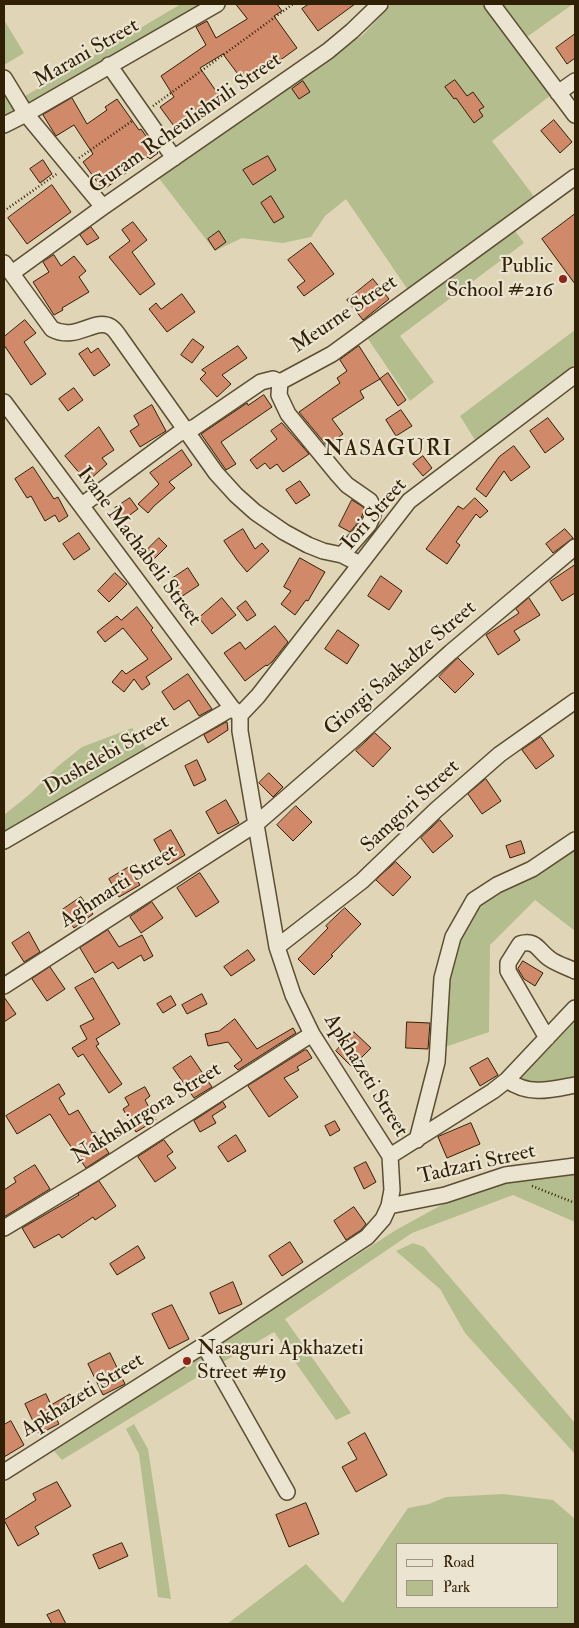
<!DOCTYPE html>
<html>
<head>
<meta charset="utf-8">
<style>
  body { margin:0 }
  #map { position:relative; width:579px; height:1628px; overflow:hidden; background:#e0d6b7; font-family:"IM FELL Double Pica",serif }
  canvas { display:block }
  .frame { position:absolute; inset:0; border:5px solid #302006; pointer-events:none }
  .legend { position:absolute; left:396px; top:1543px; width:162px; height:65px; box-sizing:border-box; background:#ebe4d0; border:1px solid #a0967f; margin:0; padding:6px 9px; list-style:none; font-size:15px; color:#302006 }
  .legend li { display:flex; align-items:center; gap:10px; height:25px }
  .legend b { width:25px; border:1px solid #a0967f }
</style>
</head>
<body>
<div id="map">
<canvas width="579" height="1628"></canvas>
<div class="frame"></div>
<ul class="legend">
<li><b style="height:6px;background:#ebe4d0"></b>Road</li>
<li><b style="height:14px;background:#b4bd8d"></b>Park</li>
</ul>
</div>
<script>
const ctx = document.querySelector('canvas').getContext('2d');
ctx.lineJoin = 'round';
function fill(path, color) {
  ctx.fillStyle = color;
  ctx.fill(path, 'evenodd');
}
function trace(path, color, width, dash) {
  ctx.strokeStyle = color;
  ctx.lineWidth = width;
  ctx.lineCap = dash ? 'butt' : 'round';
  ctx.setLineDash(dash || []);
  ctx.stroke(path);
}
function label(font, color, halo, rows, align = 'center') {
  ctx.font = font + ' "IM FELL Double Pica",serif';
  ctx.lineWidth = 4.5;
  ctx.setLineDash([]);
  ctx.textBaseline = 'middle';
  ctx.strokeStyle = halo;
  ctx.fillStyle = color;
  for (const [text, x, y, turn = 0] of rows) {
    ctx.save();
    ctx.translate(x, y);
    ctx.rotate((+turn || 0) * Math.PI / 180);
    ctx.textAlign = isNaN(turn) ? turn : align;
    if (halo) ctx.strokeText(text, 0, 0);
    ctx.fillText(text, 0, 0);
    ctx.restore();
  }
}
fill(new Path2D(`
  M181,4H206L4,116V96L18,88L25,96Z
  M391,4H486L551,95L492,141L536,199L410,293L346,199L325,216L311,237L283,243L242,238L215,251L158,177L364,34Z
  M499,4H573L524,39Z
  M4,20L24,53L4,65Z
  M513,228L524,243L400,336L434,382L410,401L366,336Z
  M575,330V364L475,440L460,416Z
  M132,728L147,749L4,832V815L30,794L57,767L82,747Z
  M575,845V931L535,900L490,945L489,1032L445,1047L448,980L458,943L469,916L484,898Z
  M575,1018V1090L522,1094L507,1092Z
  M575,1172V1222L513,1195L412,1233L285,1319L351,1413L336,1420L274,1332L199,1376L62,1460L54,1451L396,1230L447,1202L506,1183L525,1177Z
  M413,1243L424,1247L575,1423V1454L465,1333L440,1289L396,1251Z
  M134,1424L148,1449L171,1599L158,1597L139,1454L126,1429Z
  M503,1494L553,1500L575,1519V1624H227L306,1564L343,1603L408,1508L429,1504L446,1497ZM558,1544V1607H398V1544Z`), '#b4bd8d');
const building = new Path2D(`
  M236,4H277L282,11L274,16L297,48L246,85L223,54L200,68L223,101L179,133L160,107L174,97L161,76L206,45L196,27L207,21L216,38L247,19Z
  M309,4H355L318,31L302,9Z
  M575,34V58L567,64L556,48Z
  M455,80L467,96L473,92L484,107L479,110L483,116L474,123L456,98L454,99L445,87Z
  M303,81L310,92L299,99L292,89Z
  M72,98L87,124L107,110L105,107L117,99L139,130L141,129L158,153L150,159L148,157L103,190L83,162L93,154L74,125L56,136L43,115Z
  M554,120L572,142L560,153L541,131Z
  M268,156L276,170L253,185L243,170Z
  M43,160L52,174L40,183L30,169Z
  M52,185L71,212L27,244L8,218Z
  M271,196L284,217L274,223L261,203Z
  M575,214V284L542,239Z
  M133,222L147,240L132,252L155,284L140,295L109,257L130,241L122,230Z
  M91,227L99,238L87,245L80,235Z
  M219,231L226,242L215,250L208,239Z
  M311,243L334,274L304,296L297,287L305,281L288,260Z
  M54,255L61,266L74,256L86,271L79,277L89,292L62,308L63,310L54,315L33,282L49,272L43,262Z
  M373,279L389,299L363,320L347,300Z
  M182,294L195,312L167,332L149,309L156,303L161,309Z
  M25,320L36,333L24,342L46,374L31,385L4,345V337Z
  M193,339L204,347L192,363L181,355Z
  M238,346L247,358L222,375L231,384L217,397L200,379L206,373L202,370Z
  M359,346L380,379L360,391L364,398L332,419L343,434L327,446L299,412L340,383L337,378L347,371L340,360Z
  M88,348L91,353L98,348L110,365L94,376L79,354Z
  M388,373L406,400L398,406L380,379Z
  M74,388L83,400L68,411L59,399Z
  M264,395L272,407L221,442L236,464L226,470L201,434L247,403L248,405Z
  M152,405L166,431L140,447L130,431L139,425L134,416Z
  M401,410L412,426L396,436L386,420Z
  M548,418L564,439L545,453L530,431Z
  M282,423L309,454L283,472L277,464L270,469L265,463L257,469L250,460L277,439L271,431Z
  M99,427L114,450L102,458L107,464L87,482L65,456Z
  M514,446L530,467L511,481L504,471L486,497L476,489L499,457Z
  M182,450L192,465L169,482L175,488L154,506L148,513L138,504L159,484L150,473Z
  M423,456L432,468L423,476L413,464Z
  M33,467L54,499L58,497L68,516L59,522L55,515L45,521L31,496L27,498L15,479Z
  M300,481L310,495L296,504L286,490Z
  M130,498L138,509L123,520L115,508Z
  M475,498L488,511L480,518L476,514L456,542L460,545L447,564L426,549L458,506L463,509Z
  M352,500L363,507L364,510L361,519L350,532L339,526Z
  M243,529L255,549L262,543L269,551L247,572L237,560L224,541Z
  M565,529L573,538L553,553L546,544Z
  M79,533L90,549L74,560L63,544Z
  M159,538L167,546L154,559L146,551Z
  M300,558L325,572L308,601L306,600L295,615L281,604L291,591L284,587Z
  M575,565V593L562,601L550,582Z
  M188,568L199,585L181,597L170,580Z
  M115,573L127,584L109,602L98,591Z
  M381,576L402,591L389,610L368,596Z
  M222,598L236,615L212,634L199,618Z
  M529,598L540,615L514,631L520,640L498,655L486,635L519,613L516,609Z
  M246,601L256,615L247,621L237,608Z
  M137,607L153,628L151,630L172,659L146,677L150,684L142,690L134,679L124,692L112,682L122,670L126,674L148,659L123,628L105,642L97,632L117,616L121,620Z
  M275,626L288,642L272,662L267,666L266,665L245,681L224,653L240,642L245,649Z
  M338,630L359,645L347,664L325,649Z
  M458,658L474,674L455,693L439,677Z
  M188,674L212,709L199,716L189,700L174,710L162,692Z
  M227,722L228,730L208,743L204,735Z
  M375,733L391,748L373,767L356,751Z
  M541,737L554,756L536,769L522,750Z
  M197,760L206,780L194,786L185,766Z
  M269,773L283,787L273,797L259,783Z
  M486,779L501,801L482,814L468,794Z
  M226,800L239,823L218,834L206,812Z
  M296,806L312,822L293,841L277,825Z
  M440,820L453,836L433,853L421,838Z
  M171,830L185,855L168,865L154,840Z
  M521,841L525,853L510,858L506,846Z
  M396,862L411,877L393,896L376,880Z
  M129,867L140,885L119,897L109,879Z
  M200,873L219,902L196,917L177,888Z
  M81,897L93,914L74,928L62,910Z
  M152,902L163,918L141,933L130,917Z
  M345,908L361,924L331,955L333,956L314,975L298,959L328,928L326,926Z
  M108,930L119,947L142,935L153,956L144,961L141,955L118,969L113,962L95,973L80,948Z
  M29,932L40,952L24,962L12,943Z
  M248,950L255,960L231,976L224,967Z
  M523,961L543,973L535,986L524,979L518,969Z
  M50,967L65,989L47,1001L32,979Z
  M93,978L120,1024L96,1039L99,1044L96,1046L122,1084L109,1093L83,1054L78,1057L72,1048L87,1039L80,1026L94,1019L75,988Z
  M202,994L207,1004L187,1014L182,1005Z
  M171,996L176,1005L163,1013L157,1004Z
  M4,997L16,1014L4,1022Z
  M235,1019L257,1049L293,1028L296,1033L238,1070L234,1066L242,1060L228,1042L208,1046L205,1034L219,1031Z
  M407,1022L430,1023L428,1049L406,1048Z
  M354,1032L371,1048L352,1067L336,1051Z
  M305,1050H307L312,1058L297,1067L299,1070L284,1078L298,1097L269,1117L248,1086Z
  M191,1056L212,1087L194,1098L173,1068Z
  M488,1058L498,1075L480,1086L470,1068Z
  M59,1084L65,1094L59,1098L69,1115L78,1110L92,1133L95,1132L109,1153L86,1168L65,1138L50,1114L17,1134L6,1116Z
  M145,1087L150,1096L145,1100L156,1120L136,1132L123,1109L129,1105L125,1098Z
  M223,1102L226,1107L212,1116L216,1123L200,1132L194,1121Z
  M335,1121L340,1130L330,1136L325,1126Z
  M471,1123L480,1144L447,1158L438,1137Z
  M236,1135L246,1151L228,1162L218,1147Z
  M164,1140L173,1152L167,1156L176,1168L155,1182L138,1157Z
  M366,1162L376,1182L364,1189L354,1168Z
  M35,1165L50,1189L4,1217V1190L16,1182L14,1178Z
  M99,1181L116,1206L95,1220L93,1217L62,1238L59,1234L34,1248L22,1228L79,1195L78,1194Z
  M354,1207L366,1224L361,1230L346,1240L334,1221Z
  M290,1242L303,1262L282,1276L269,1256Z
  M138,1246L145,1258L117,1275L110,1264Z
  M233,1282L242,1304L219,1314L210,1293Z
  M172,1305L189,1339L169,1349L152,1314Z
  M110,1353L125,1384L103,1395L88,1364Z
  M46,1394L51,1405L70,1394L75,1405L60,1413L61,1415L56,1418L59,1424L39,1434L25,1404Z
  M11,1421L24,1445L4,1457V1425Z
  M365,1433L387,1475L356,1492L342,1467L357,1459L348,1443Z
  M57,1482L71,1506L35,1527L39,1534L18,1546L4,1520L36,1500L33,1494Z
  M306,1503L319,1534L289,1547L276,1515Z
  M122,1543L128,1556L99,1569L93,1555Z
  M59,1610L66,1624H52L47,1615Z`);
fill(building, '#d08969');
trace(building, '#302006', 1);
const minor = new Path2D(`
  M492,4L575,115
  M109,65L174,158
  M4,78L26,114L103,207
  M558,93L575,81
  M4,125L26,114L217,4
  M4,263L52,329C77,342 94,317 111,327C114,329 117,333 119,336L216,473L236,495L255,512L284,532L308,545L323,551L342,555L360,564
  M12,273L103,207L328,51L352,31L380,4
  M280,382L279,395L288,414L338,475L347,485L370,501L374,509L373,515L369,524L342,555
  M4,402L232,708L240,715
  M82,505L178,434L195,427L261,382L273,379L280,382L332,354L575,177
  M240,715L258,696L409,501L575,375
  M4,841L232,708
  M277,947L362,881L436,810L500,754L575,701
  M4,986L256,824L354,739L451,652L575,547
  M547,1038L508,971V963L520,944C537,939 538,951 550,959C557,964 567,967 575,971
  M507,1080C529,1096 550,1090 575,1085
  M417,1140L437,1062L442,978L453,937L474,900L497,885L532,869L575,840
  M390,1156L493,1091L507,1080L575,1008
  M389,1206L445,1195L505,1175L575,1166
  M4,1228L95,1173L312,1034
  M204,1345L287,1492
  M4,1472L204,1345L367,1237L383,1219L389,1206L392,1190L390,1156L312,1034L293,995L277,947L240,731V715`);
trace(minor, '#5c4e32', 18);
trace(new Path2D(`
  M153,106L293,4
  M79,158L132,121
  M4,211L58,173
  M532,1186L575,1203`), '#302006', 2.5, [1, 2.5]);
trace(minor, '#ebe4d0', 15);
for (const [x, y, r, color] of [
  [563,279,5,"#8f2418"],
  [187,1361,5,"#8f2418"]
]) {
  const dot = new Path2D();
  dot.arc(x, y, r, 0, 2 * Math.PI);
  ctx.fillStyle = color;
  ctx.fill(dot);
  trace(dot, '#ebe4d0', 2);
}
label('21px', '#302006', '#ebe4d0', [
  ["Marani Street",87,54,-30],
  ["Guram Rcheulishvili Street",186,124,-35],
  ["Meurne Street",345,315,-34],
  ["Iori Street",375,515,-49],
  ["Ivane Machabeli Street",138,547,53],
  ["Giorgi Saakadze Street",401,669,-41],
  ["Dushelebi Street",107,756,-30],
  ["Samgori Street",411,807,-43],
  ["Aghmarti Street",119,887,-33],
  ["Apkhazeti Street",365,1076,58],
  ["Nakhshirgora Street",147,1114,-32],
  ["Tadzari Street",477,1165,-13],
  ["Apkhazeti Street",83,1396,-32]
]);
label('21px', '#302006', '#ebe4d0', [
  ["Public",553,267],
  ["School #216",553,291],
  ["Nasaguri Apkhazeti",197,1349,"left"],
  ["Street #19",197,1373,"left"]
], 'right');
ctx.letterSpacing = '1px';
label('22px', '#302006', '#ebe4d0', [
  ["NASAGURI",388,450]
]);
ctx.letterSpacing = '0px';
</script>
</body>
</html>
